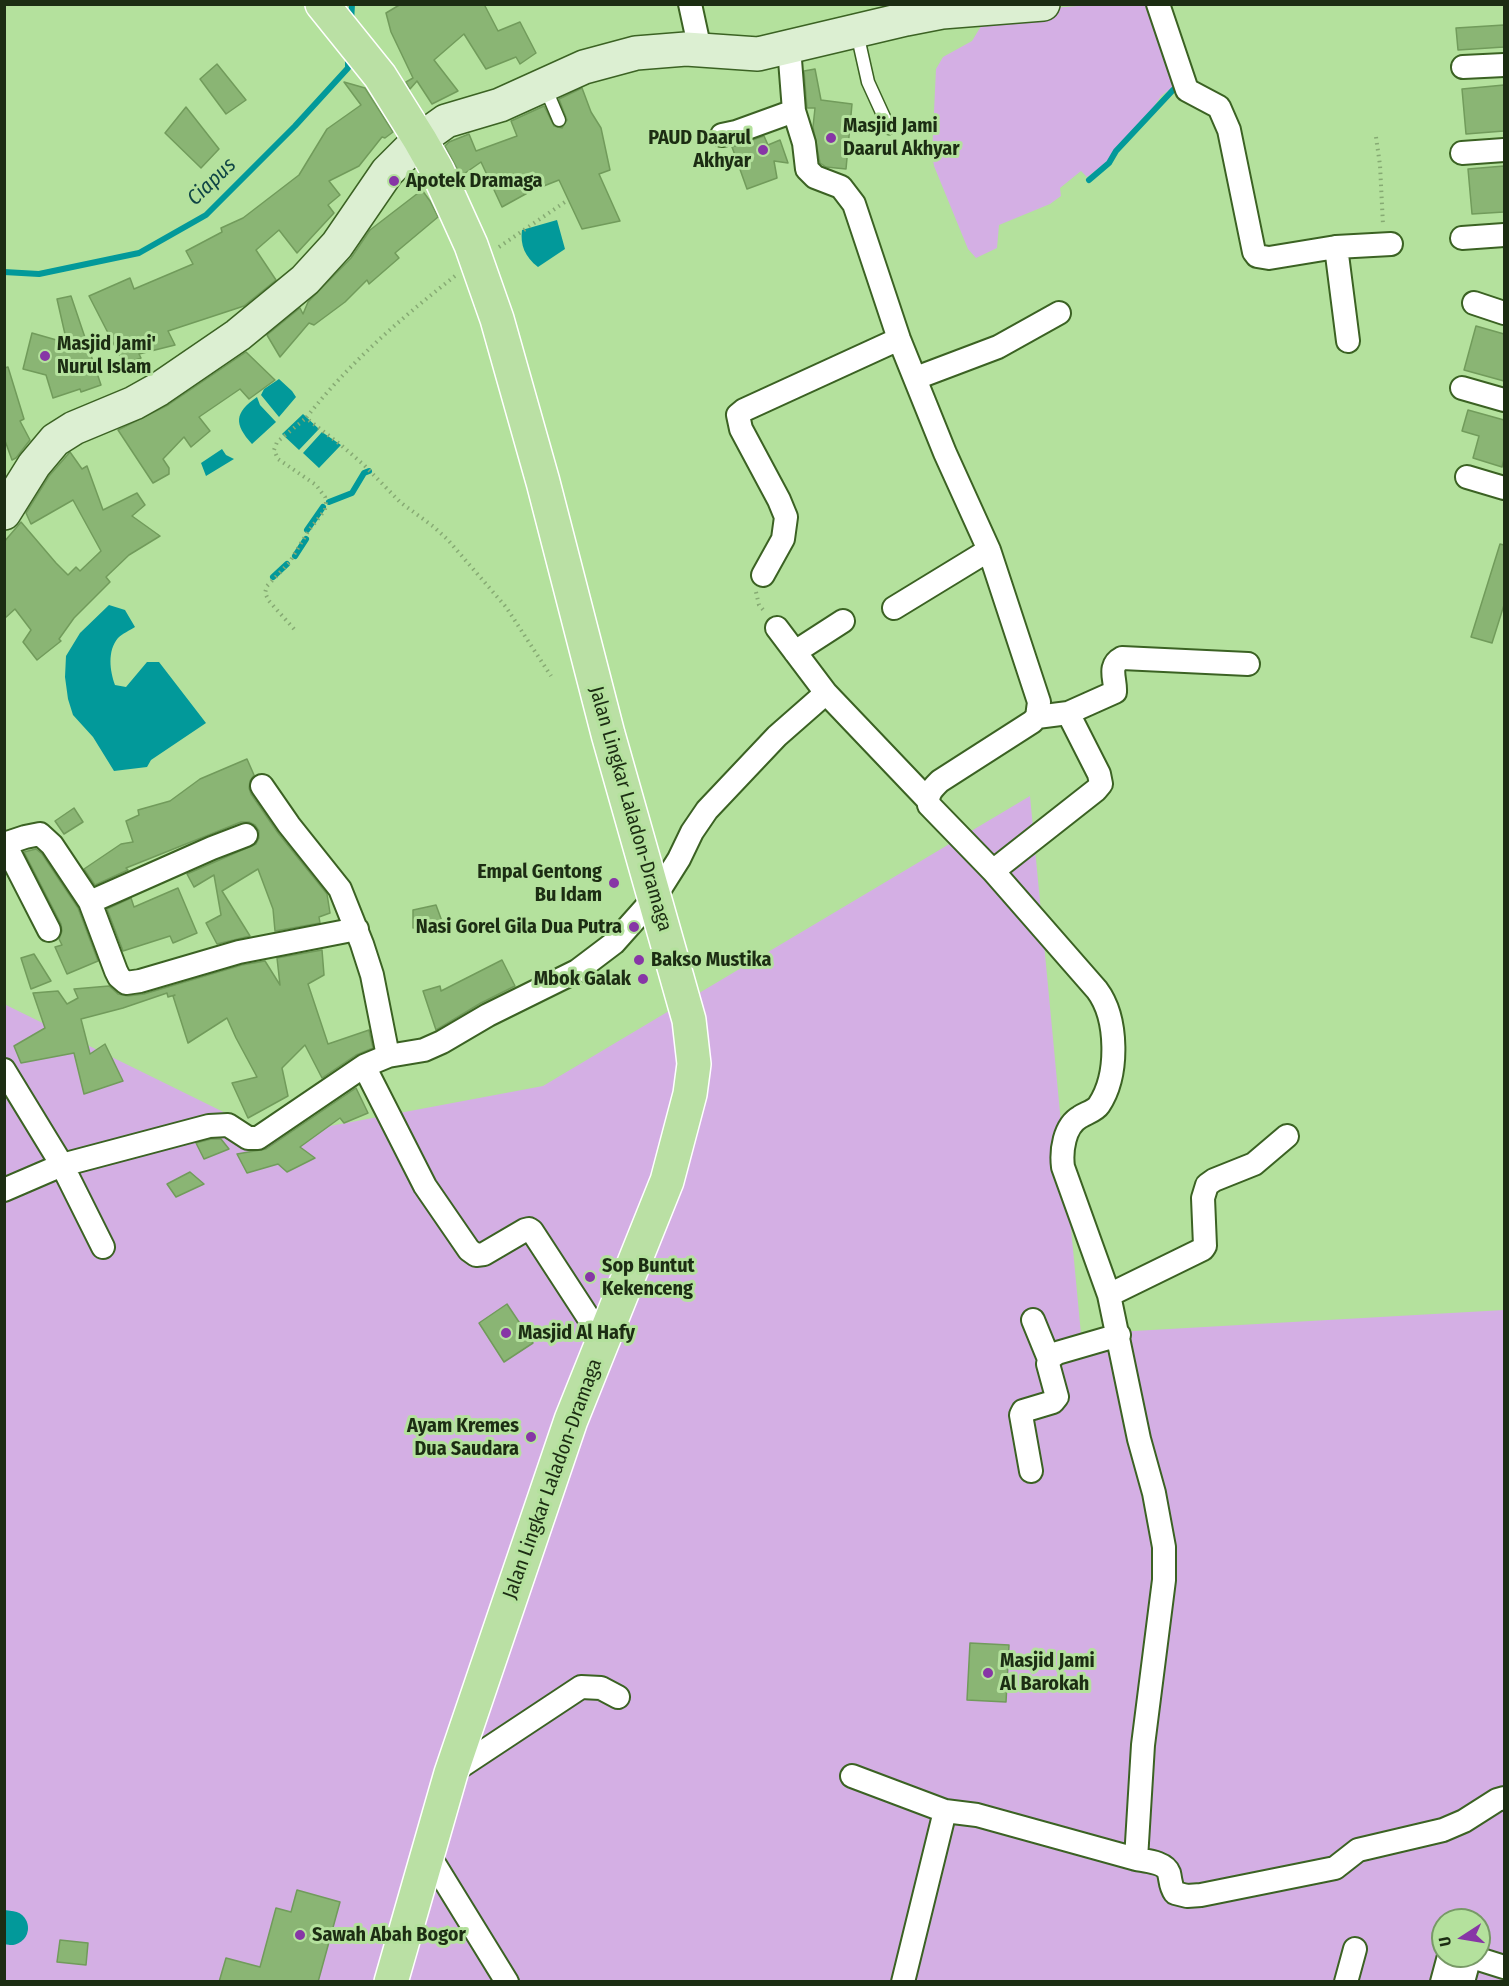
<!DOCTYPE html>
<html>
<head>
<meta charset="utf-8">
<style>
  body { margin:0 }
  #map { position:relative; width:1509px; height:1986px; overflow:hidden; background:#b4e19d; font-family:"Fira Sans Condensed",sans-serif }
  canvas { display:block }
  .frame { position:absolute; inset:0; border:6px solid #1c2d13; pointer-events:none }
  .north { position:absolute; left:1431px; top:1908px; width:60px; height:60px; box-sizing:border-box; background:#b4e19d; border:2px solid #796; border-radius:50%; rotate:258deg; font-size:16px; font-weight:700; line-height:24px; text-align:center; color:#1c2d13 }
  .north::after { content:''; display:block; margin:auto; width:21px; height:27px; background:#8736a6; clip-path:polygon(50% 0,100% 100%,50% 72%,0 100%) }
</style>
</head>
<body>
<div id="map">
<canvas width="1509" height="1986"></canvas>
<div class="frame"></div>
<div class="north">U</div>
</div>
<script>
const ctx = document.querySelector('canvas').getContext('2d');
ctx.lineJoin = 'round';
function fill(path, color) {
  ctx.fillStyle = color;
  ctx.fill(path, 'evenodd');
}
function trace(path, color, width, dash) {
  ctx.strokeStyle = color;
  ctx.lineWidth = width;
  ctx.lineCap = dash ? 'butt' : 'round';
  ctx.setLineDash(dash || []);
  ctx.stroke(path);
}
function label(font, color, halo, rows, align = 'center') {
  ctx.font = font + ' "Fira Sans Condensed",sans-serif';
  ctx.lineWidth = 6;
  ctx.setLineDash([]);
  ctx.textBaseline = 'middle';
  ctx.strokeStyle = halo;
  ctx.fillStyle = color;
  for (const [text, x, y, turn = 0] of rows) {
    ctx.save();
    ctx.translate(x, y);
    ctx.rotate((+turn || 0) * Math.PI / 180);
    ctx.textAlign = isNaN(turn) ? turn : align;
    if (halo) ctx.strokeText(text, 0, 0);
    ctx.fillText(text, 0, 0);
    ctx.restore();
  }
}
fill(new Path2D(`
  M1091,5H1155L1178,83L1161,96L1153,108L1114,150L1106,163L1087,177L1081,171L1060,188L1061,196L1050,204L999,225L997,248L976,258L968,249L934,166L932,154L936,69L943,57L972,41L989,13Z
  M1030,796L1081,1334L1504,1310V1981H5L4,1004L260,1130L300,1147L330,1126L543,1086ZM1443,1920H1479V1956H1443Z`), '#d4afe4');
fill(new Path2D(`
  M557,220L565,249L538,267C525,257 520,245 522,230Z
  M279,379L292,391L296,397L279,417L261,395L264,389Z
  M257,397L260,405L276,422L252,444C234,424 234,413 257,397Z
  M303,414L319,429L299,450L282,434Z
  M322,432L341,445L319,468L303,453Z
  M222,449L226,455L234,459L206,476L201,463Z
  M109,605L125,610L135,627C130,630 122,634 118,638C107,651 110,671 115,685L126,687L147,662H159L206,723L151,760L147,767L114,771L93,737L73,715L68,699L65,677L66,656L80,633Z`), '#02999a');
trace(new Path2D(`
  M351,22L352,4
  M1089,180L1109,163L1116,151L1173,90
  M4,272L39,274L139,253L206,215L295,126L348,68V56
  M329,502L352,493L364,473L369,471
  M307,530L323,507
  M295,556L306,539
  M273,577L287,564`), '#02999a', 6);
trace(new Path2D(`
  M4,1927L11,1928`), '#02999a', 34);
const building = new Path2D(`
  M401,4H484L498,31L520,22L536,53L520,64L516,57L486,69L464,34L434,60L458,91L432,104L417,81L410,89L406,82L413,78L391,32L386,13Z
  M1504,25V47L1458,50L1456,28Z
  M217,64L246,100L226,114L200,79Z
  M815,69L821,100L852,104L846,169L826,167L820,163L813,127L815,108H807L804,71Z
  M344,82L365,88L393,132L385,138L382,137L359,166L329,181L340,195L328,205L334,213L297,253L279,230L256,250L276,280L244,306L168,331L175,345L139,354L141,358L124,364L89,296L130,278L134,289L193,264L186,251L222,232L221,228L243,218L299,175L327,129L361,105Z
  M1504,85V131L1466,134L1462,89Z
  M582,88L591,112L601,128L610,170L599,174L620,221L582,229L559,180L531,191L502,207L481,162L461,176L445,146L449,142L469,134L476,151L517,136L511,121L544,106L554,126L562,128L567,120L559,99Z
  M186,107L219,149L201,168L165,133Z
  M764,136L768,145L780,140L788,163L774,161L777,178L747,189L732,147Z
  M1504,166V212L1472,214L1468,169Z
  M422,190L430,201L438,217L395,253L399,258L369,284L367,280L345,302L314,325L309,323L280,357L267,335L300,308L303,314L308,302L351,258L370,230Z
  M71,296L101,385L81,392L80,389L53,398L46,375L23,369L32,333L67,343L57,299Z
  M1476,326L1504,334V381L1464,370Z
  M246,352L275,380L249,399L240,389L199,417L210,431L191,447L184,437L163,459L169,468V474L153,483L118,430L168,405Z
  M8,367L24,419L20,421L30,440L16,458L12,460L4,438V368Z
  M1468,410L1504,420V459L1502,467L1473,458L1479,436L1462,431Z
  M70,452L82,469L87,466L103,510L137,493L145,505L132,516L160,536L129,555L106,577L110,582L74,618L59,639L61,641L37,660L23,642L31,630L15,609L4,619V542L21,522L56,563L68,575L76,567L80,571L101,551L73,500L31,524L26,513L49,476Z
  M1500,544L1504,545V605L1492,643L1471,637Z
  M247,759L254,775L250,781L249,788L251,794L278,833L327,894L330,913L319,917L320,923L275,931L273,909L258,869L222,891L250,936L217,944L206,923L221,915L214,875L194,887L187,874L256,844L259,838V831L255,825L249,822H241L126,868L128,870L95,885L84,869L121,844L133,842L126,821L139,815L138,810L170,801L200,779Z
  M74,808L83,822L64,834L55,821Z
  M36,849L42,854L78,908L98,961L67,974L55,947L62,945L59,939L62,931L61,924L24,852Z
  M178,888L197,933L173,943L170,936L123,951L107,909L131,898L134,907Z
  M436,905L443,924L413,928V910Z
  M322,950L324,975L308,984L328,1044L369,1030L373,1048L356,1055L322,1078L305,1045L282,1068L288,1096L248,1118L232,1083L257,1077L236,1038L227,1018L188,1043L173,996L175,995L168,997L167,993L123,1008L81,1019L90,1054L105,1044L123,1081L84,1094L74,1053L21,1063L14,1046L45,1028L33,993L58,991L67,1004L78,998L74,989L109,986L118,994L128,996L144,994L242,965L265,961L280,985L277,958Z
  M34,954L51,981L31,989L21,958Z
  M502,960L515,986L481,1003L436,1030L423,991L440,986L441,991Z
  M356,1088L368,1113L344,1123L340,1118L300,1147L315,1158L287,1172L278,1164L247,1173L237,1154L266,1149Z
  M211,1139H221L229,1149L204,1159L196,1143Z
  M190,1172L204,1184L176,1197L167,1184Z
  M507,1304L533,1343L504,1362L479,1323Z
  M970,1643L1009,1645L1006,1702L967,1700Z
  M297,1890L340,1902L318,1982H219L226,1958L260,1967L276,1908L291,1912Z
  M60,1940L88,1943L86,1965L57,1962Z`);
fill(building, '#8ab574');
trace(building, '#719b5b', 1.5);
const lane = new Path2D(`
  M857,33L868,82L889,128
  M545,87L559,120`);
const street = new Path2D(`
  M690,4L700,50
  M1158,4L1187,90L1219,107L1229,130L1254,252L1257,256L1269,258L1336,247L1391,244
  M789,47L794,111L804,143L807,169L815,177L841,187L854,204L899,339L945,453L989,550L1039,702L1037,717L1032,722L940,781C933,788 926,794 929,805L993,871L1097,990C1118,1018 1119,1075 1099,1105C1095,1111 1086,1113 1080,1117C1064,1126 1061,1151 1063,1167L1109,1295L1139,1439L1154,1493L1164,1547V1580L1143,1745L1136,1859C1146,1861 1165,1862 1169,1873C1171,1881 1170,1886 1175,1893L1187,1896L1201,1895L1335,1868L1358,1850L1443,1830L1464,1821L1497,1800L1504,1798
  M1463,67L1504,65
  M722,135L736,132L794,111
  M1462,153L1504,150
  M1462,238L1504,235
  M1336,247L1348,341
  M1474,303L1504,313
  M916,378L998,347L1059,313
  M1462,388L1504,400
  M1467,477L1504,488
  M763,575L783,539L786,517L779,500L741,429L738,415L744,410L899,339
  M894,608L989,550
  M777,628L826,693L927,799
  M795,652L843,621
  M1037,717L1068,713L1115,692C1116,679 1107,666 1122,658L1248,664
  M262,786L289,825L340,889L362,944L372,975L388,1056L424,1050L442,1042L488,1015L577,971L614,943L655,897L679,859L692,832L707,810L777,736L826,693
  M4,844L25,837L40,834L52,845L90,902L116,971L119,977L126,983L140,981L239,952L357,929
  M5,844L49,930
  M993,871L1096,790L1101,784L1099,774L1068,713
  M90,902L212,848L246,835
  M388,1056L364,1066L425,1186L469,1250L476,1255L484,1254L525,1230L529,1229L532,1231L603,1340
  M4,1070L62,1165L103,1247
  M4,1190L62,1165L209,1126L228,1125L248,1138H258L364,1066
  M1109,1295L1203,1249L1205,1246L1203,1198L1207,1185L1214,1180L1254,1164L1287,1136
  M1033,1320L1049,1359
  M1031,1471L1021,1415L1023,1411L1053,1402L1057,1397L1048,1364L1049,1359L1057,1353L1119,1335
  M451,1773L581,1687L601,1688L618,1697
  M852,1776L945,1811
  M427,1852L507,1982
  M1469,1956L1504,1967
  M903,1982L945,1811L977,1815L1136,1859
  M1346,1982L1355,1949
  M1442,1982L1449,1956
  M1463,1982L1470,1956`);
const secondary = new Path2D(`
  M4,513L34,465L55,440L74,428L134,403L159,389L238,335L305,280L337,245L387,172L418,141L446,121L500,105L584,67L636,53L686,49L758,54L906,19L942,12L1043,4`);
const primary = new Path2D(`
  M322,4L380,76L420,140L437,170L471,245L497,319L543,482L608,734L689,1020L694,1064L690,1094L667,1181L571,1420L451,1773L391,1982`);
trace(lane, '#3b6223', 15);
trace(street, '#3b6223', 26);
trace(secondary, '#3b6223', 36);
trace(primary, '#fff', 36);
trace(new Path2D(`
  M1376,137L1380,165L1383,225
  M499,247L565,202
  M455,276C400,319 349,363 306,418L341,445L364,465L400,502L434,527L448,540L506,607L551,676
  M756,592L759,605L765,612
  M294,629L269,601L265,593L267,586L289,563L309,530L325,510L326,502L325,497L316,485L278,459L274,450L277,442L306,418`), '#86aa73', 4, [1.5, 4.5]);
trace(lane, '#fff', 12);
trace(street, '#fff', 22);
trace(secondary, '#dcefd2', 33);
trace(primary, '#bae0a4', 33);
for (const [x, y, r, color] of [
  [831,138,6,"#8736a6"],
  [763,150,6,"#8736a6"],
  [394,181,6,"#8736a6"],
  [45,356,6,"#8736a6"],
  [614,883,6,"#8736a6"],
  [634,927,6,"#8736a6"],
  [639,960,6,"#8736a6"],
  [643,979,6,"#8736a6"],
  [590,1277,6,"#8736a6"],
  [506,1333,6,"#8736a6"],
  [531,1437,6,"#8736a6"],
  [988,1673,6,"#8736a6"],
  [300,1935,6,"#8736a6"]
]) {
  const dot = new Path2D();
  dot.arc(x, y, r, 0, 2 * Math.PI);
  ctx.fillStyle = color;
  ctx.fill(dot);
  trace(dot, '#b4e19d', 2);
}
label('bold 20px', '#1c2d13', '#b4e19d', [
  ["Masjid Jami",843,126],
  ["Daarul Akhyar",843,149],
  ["PAUD Daarul",751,138,"right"],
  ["Akhyar",751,161,"right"],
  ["Apotek Dramaga",406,181],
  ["Masjid Jami'",57,344],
  ["Nurul Islam",57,367],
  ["Empal Gentong",602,872,"right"],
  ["Bu Idam",602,895,"right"],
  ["Nasi Gorel Gila Dua Putra",622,927,"right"],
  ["Bakso Mustika",651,960],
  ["Mbok Galak",631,979,"right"],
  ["Sop Buntut",602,1266],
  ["Kekenceng",602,1289],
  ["Masjid Al Hafy",518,1333],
  ["Ayam Kremes",519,1426,"right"],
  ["Dua Saudara",519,1449,"right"],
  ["Masjid Jami",1000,1661],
  ["Al Barokah",1000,1684],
  ["Sawah Abah Bogor",312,1935]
], 'left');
label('20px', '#1c2d13', '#b4e19d', [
  ["Jalan Lingkar Laladon-Dramaga",630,809,74],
  ["Jalan Lingkar Laladon-Dramaga",553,1479,-70]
]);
label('italic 21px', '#0f4545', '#b4e19d', [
  ["Ciapus",212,182,-44]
]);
</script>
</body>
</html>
